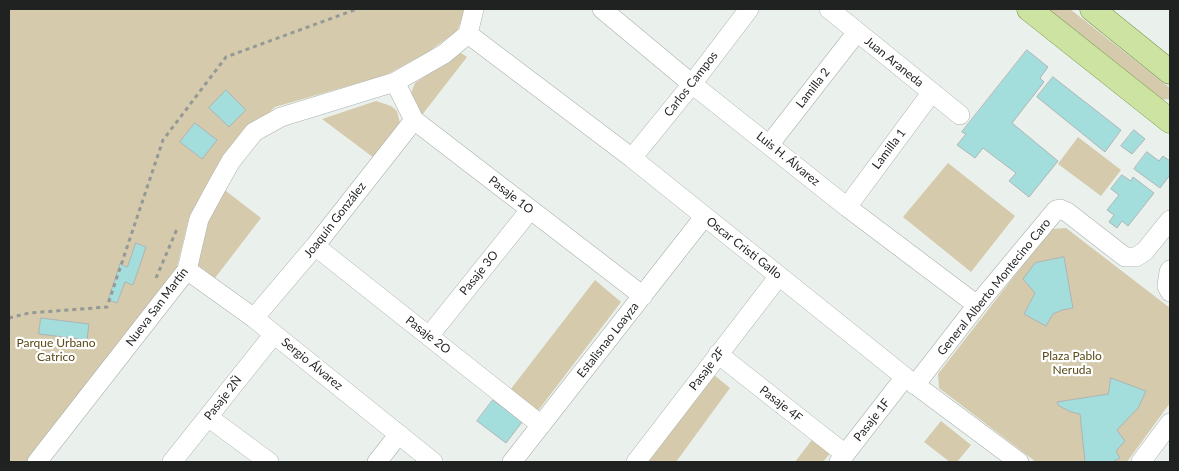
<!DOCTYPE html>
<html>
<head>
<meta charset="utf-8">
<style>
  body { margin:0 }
  #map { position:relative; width:1179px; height:471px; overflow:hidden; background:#eaf0ec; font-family:Lato,sans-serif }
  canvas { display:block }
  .frame { position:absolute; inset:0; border:10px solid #1f2220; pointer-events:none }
</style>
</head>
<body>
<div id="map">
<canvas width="1179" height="471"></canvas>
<div class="frame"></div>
</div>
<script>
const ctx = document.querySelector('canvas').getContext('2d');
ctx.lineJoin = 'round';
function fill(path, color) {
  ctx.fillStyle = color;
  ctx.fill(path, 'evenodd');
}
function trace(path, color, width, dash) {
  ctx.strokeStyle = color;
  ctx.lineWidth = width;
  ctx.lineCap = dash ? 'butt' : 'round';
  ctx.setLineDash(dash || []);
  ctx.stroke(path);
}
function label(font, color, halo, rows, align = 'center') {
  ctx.font = font + ' Lato,sans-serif';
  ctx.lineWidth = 4.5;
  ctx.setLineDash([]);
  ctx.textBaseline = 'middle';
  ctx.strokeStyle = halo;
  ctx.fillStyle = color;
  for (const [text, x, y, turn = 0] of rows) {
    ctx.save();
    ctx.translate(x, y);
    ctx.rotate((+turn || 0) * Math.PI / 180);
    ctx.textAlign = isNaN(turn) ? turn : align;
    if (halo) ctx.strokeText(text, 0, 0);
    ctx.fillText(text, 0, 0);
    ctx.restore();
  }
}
fill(new Path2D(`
  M9,9H466L457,31L428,52L386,75L275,107L249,131L228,160L189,218L177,267L166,288L28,462H9Z
  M1044,9H1070L1170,88V99L1157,100Z
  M461,53L467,57L422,115L412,103L411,93L415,83Z
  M376,101L391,106L397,111L400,123L374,158L322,119Z
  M1078,137L1121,170L1101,196L1058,164Z
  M948,163L1015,216L971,272L903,217Z
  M222,188L261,218L215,278L196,264L195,254Z
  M1066,228L1170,308V403L1127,462H1036L939,388L938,374L1051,229Z
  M595,280L621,302L534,416L507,394Z
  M709,371L730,388L676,462H641Z
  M941,421L971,445L957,462H950L924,442Z
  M814,437L832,451L823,462H795Z`), '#d5caac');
const building = new Path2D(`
  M1027,50L1048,67L1040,78L1044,82L1012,123L1058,161L1029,197L1009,181L1016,173L983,148L975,158L957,145L966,134L962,132Z
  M1053,77L1121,130L1105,152L1037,97Z
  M226,90L246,110L229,127L209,108Z
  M195,123L217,140L202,159L180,142Z
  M1134,130L1145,139L1132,154L1121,146Z
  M1147,152L1159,161L1163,156L1170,161V175L1160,188L1134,169Z
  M1122,175L1131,181L1133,177L1154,193L1128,226L1122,221L1117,228L1109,222L1114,215L1107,210L1119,195L1111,189Z
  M136,243L146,247L133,285L125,282L117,303L108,300L120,264L127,267Z
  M1064,257L1073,308L1062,310L1053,314L1046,326L1024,314L1035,293L1023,279L1035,263Z
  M41,318L89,324L87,340L39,334Z
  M1111,378L1146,391L1138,408L1117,430L1125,441L1116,451L1120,458L1112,462H1085L1080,414L1071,412L1063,408L1058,405L1057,402L1108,394Z
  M493,400L522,422L506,443L477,421Z`);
fill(building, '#a3dddc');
trace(building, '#aeb5b5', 1);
const minor = new Path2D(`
  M602,9L692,84L847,207L977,305
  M829,9L960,115
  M468,34L632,158L905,377L1019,462
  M395,82L414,120L643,296
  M769,145L857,32
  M632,158L692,84L749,9
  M847,207L932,92
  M315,246L541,425
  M187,270L254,318L433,462
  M1170,270L1169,272L1167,286L1170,292
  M254,318L315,246L414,120
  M429,336L530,210
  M718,354L845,454
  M915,385L977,305L1056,210L1060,209L1067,212L1125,257H1136L1145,251L1170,220
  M208,417L269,462
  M37,462L187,270L199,219L218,184L231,161L254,132L281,117L395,82L444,54L468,34L474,9
  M172,462L274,334
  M377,462L399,434
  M512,462L704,217
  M636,462L779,276
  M839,462L905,377
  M1141,462L1170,423`);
const major = new Path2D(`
  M1029,9L1170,121
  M1092,9L1170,72`);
trace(minor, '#abb1ad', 20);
trace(major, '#79944c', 25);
trace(new Path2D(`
  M156,278L177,229
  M9,318L29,313L107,307L163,140L226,57L357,9`), '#949996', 3, [4, 4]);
trace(minor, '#fff', 19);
trace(major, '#cce3a1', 24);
label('12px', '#1f2220', '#fff', [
  ["Juan Araneda",894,62,39],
  ["Carlos Campos",691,84,-52],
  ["Lamilla 2",813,88,-52],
  ["Lamilla 1",889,149,-53],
  ["Luis H. Álvarez",788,159,39],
  ["Pasaje 1O",511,195,38],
  ["Joaquín González",335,220,-52],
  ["Oscar Cristi Gallo",744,248,38],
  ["Pasaje 3O",479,273,-51],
  ["General Alberto Montecino Caro",994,287,-51],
  ["Nueva San Martín",157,307,-53],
  ["Pasaje 2O",428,335,38],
  ["Estalisnao Loayza",608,340,-52],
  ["Sergio Álvarez",312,364,39],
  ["Pasaje 2F",707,369,-53],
  ["Pasaje 2Ñ",223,398,-52],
  ["Pasaje 4F",781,404,38],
  ["Pasaje 1F",872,420,-52]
]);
label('12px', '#594916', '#fff', [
  ["Parque Urbano",56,343],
  ["Catrico",56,357],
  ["Plaza Pablo",1072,356],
  ["Neruda",1072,370]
]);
</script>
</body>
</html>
